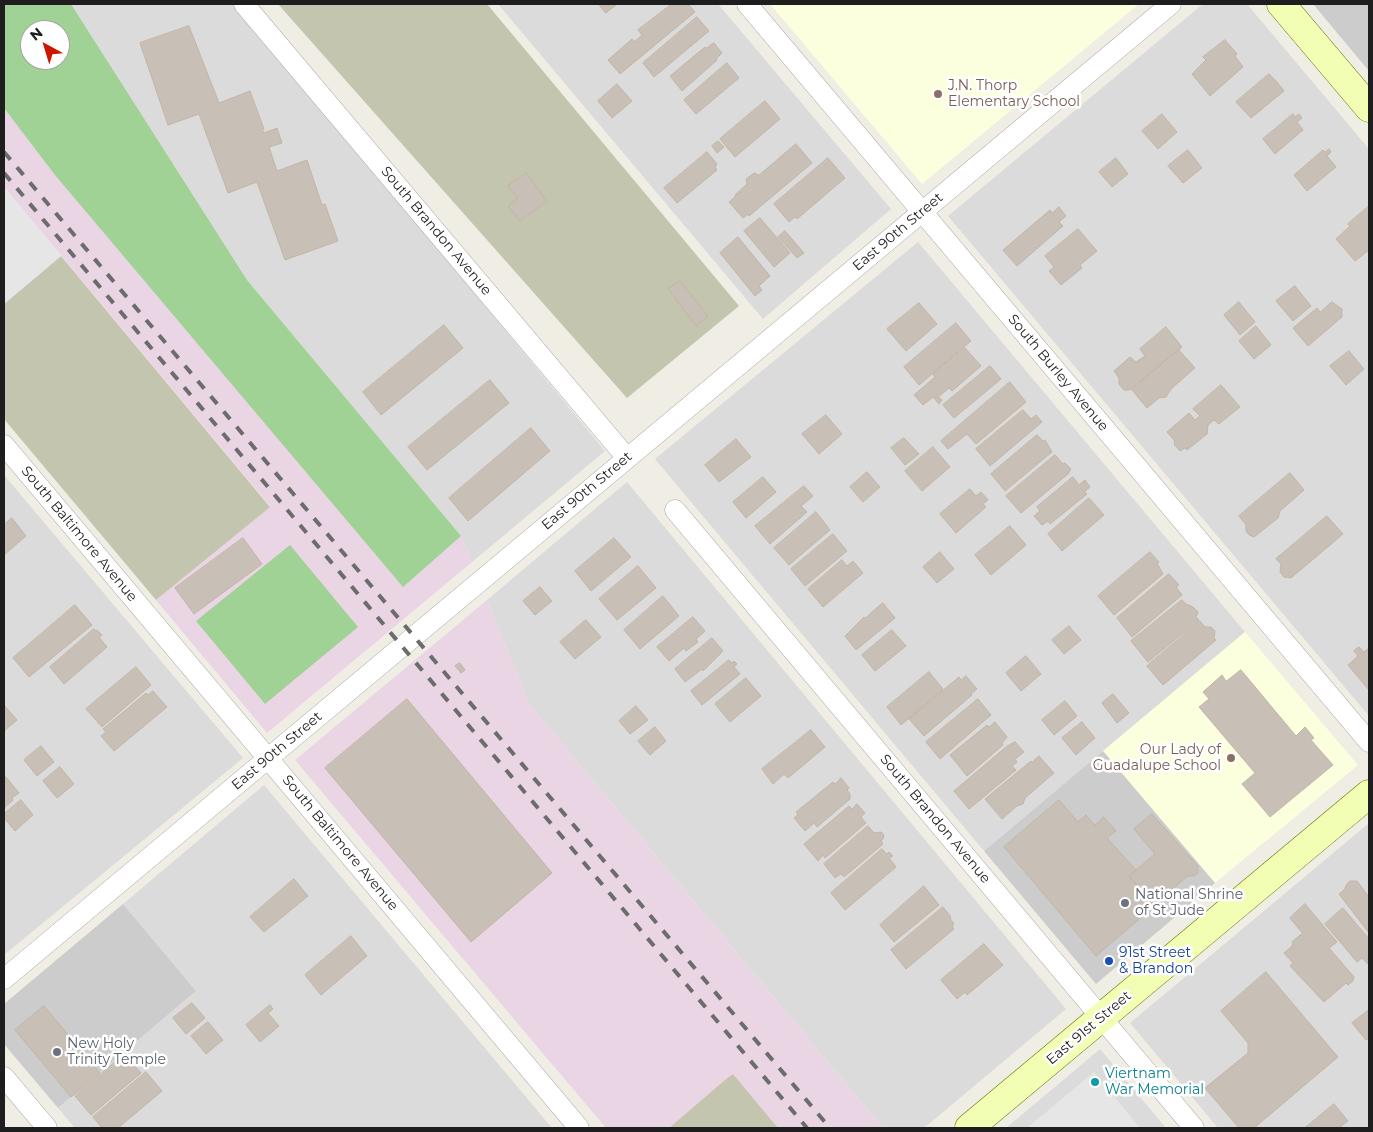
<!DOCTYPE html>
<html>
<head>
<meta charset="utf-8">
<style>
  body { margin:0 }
  #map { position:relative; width:1373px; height:1132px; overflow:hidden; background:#f0ede4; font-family:Montserrat,sans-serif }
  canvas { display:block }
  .frame { position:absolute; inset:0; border:5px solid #1e1e1e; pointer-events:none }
  .north { position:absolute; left:20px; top:20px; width:50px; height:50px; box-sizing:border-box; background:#fff; border:1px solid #a5a5a5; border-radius:50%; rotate:321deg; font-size:14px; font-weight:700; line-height:20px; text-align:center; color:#1e1e1e }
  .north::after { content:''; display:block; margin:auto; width:18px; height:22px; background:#cd1500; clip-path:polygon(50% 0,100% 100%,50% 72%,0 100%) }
</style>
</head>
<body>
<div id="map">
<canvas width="1373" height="1132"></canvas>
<div class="frame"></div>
<div class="north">N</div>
</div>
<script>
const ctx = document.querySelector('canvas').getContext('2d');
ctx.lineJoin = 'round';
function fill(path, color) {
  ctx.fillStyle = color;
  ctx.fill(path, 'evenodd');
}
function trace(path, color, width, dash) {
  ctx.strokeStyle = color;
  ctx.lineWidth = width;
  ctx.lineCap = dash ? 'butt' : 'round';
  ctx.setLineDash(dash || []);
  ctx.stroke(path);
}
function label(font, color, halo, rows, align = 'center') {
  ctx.font = font + ' Montserrat,sans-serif';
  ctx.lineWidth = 5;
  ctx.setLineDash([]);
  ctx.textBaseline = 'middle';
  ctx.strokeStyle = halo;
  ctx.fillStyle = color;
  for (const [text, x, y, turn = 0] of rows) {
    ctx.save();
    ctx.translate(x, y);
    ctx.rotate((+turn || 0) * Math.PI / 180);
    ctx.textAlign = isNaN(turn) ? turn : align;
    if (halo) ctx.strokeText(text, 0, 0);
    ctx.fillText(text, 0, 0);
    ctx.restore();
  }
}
fill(new Path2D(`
  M71,4H235L605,451L472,562L461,536L247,280Z
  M498,4H718L891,209L763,319Z
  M1203,4H1247L1369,149V716L948,216Z
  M918,242L1245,632L984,851L655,459Z
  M4,475L243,758L4,955Z
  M627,482L1066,1009L924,1128H883L529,704L487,600Z
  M264,785L552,1128H75L58,1108L196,991L123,904Z
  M1369,823V1128H1218L1130,1023Z
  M1100,1049L1166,1128H1006Z`), '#dcdbdb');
fill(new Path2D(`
  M4,4H71L247,280L461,536L472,562L267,733L156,600L270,506L4,187ZM30,30H60V60H30Z
  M487,600L529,704L883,1128H778L733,1074L669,1128H606L295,760Z`), '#ead5e4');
fill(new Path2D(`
  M770,4H1139L922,184Z
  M1245,632L1358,765L1215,883L1103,751Z`), '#fcffde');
fill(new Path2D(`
  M1313,4H1369V71Z
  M1103,751L1215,883L1096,984L984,851Z
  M123,904L196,991L58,1108L4,1044V1004Z`), '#ccc');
fill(new Path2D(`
  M278,4H487L739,306L627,398Z
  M61,256L270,507L156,600L4,419V304Z
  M733,1074L778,1128H669L725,1080Z`), '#c3c5ae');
fill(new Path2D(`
  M4,4H71L247,280L461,536L403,587L55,175L4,108ZM30,30H60V60H30Z
  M290,545L358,627L265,704L196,621Z`), '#a1d295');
fill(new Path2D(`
  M4,187L61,256L4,304Z
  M1094,1072L1140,1128H1027Z`), '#e6e6e6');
const building = new Path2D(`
  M599,4H617L606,13Z
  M672,4H688L695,12L620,74L608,60L632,39L634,42L642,35L638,30Z
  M697,17L709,31L654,77L643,63Z
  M189,26L219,103L250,91L264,129H262L264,133L277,128L282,143L269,147L277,171L307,160L322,205L325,204L338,241L285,260L257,182L228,193L199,114L168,125L140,43Z
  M1225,40L1237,54L1235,56L1243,67L1210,96L1192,74L1206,60L1203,57Z
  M714,43L722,53L716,59L717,60L682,91L670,76L705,47L706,48Z
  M727,63L739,78L696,114L684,100Z
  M1269,74L1277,82L1284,91L1251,118L1236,102Z
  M617,84L632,101L612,118L598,101Z
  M765,101L780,119L735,157L720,139Z
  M1162,114L1177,132L1158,149L1142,131Z
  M1293,114L1295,117L1299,114L1302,118L1297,122L1303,130L1275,154L1263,139Z
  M718,141L724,147L717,153L712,146Z
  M796,144L812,163L749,216L748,214L743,218L729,202L736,196L735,195L747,184L746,179L754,173L759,175Z
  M1329,149L1331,152L1327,156L1336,167L1307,191L1294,175L1323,150L1325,152Z
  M1188,150L1202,168L1183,183L1168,166Z
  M707,152L717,164L715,167L717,170L677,203L664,188Z
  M828,158L845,178L797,219L795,217L789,222L774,204Z
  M1116,158L1128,174L1112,187L1099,172Z
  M526,173L547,201L520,221L508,206L518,198L508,186Z
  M1369,206V250L1355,261L1336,239L1350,226L1348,224Z
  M1059,207L1066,216L1059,222L1063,226L1017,266L1003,250L1050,210L1052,213Z
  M760,218L790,253L774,267L744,231Z
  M1078,229L1097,251L1080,265L1082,268L1061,285L1049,271L1054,267L1045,256Z
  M785,231L804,253L797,258L778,237Z
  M738,237L770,276L759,286L762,290L755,296L720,253Z
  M680,281L708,316L696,326L668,289Z
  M1295,286L1311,306L1293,321L1276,301Z
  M1239,302L1255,322L1240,335L1224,315Z
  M1332,302L1342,309V317L1308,346L1293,328L1317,308L1320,312Z
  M919,303L937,324L906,351L887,329Z
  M956,323L971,341L919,385L904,367Z
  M444,325L463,348L381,415L363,392Z
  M1256,326L1271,345L1254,359L1239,341Z
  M1166,327L1182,347L1130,390H1124L1119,384V378L1114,371L1130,357L1136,362L1145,356L1140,349Z
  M965,348L981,366L952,391L949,388L938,397L942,400L939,404L933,397L923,405L914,395L935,377L933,374Z
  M1179,350L1195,368L1172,388L1166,397L1159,398L1147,408L1132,390Z
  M1349,351L1364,369L1346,385L1330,366Z
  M990,366L1001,379L954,418L943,405Z
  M490,380L509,403L427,470L408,447Z
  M1010,382L1026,402L976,444L967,434L948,449L941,441Z
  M1221,385L1240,407L1219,424L1214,420L1208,425L1207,434L1187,450L1185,448L1180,451L1174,444L1175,441L1167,432L1189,413L1195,420L1200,416L1193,409Z
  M1023,410L1031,419L1036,415L1042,422L990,466L976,449Z
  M826,415L842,434L819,454L802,434Z
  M531,428L550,451L468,521L449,498Z
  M1037,435L1043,441L1045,440L1052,452L1005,491L991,474Z
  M904,438L919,454L905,465L891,448Z
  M736,439L751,457L719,482L705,465Z
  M933,447L950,467L922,491L905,471Z
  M1055,455L1063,464L1065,463L1071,469L1068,474L1021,513L1006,496Z
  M867,472L880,487L863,502L850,487Z
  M1290,473L1304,490L1280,511L1278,518L1254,537L1249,535L1246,531V525L1239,516Z
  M763,477L776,492L746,518L733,502Z
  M1073,477L1079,485L1085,480L1090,487L1084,492L1087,494L1050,524L1048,521L1042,525L1034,516L1040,511L1037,507Z
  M804,486L813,496L801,506L807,512L770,544L755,526Z
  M970,489L976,496L981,492L988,500L983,504L986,507L956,533L940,514Z
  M1089,498L1104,515L1062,551L1048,534Z
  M816,512L830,530L789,565L774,548Z
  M1327,516L1343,534L1291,578L1284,577L1280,572L1281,564L1276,559Z
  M12,518L26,536L4,555V525Z
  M1010,526L1026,545L991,575L975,555Z
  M833,534L847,551L805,586L791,569Z
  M243,538L262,564L194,614L175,588Z
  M614,538L631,557L591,591L575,571Z
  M940,552L954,569L937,583L923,567Z
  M1150,552L1159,562L1157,563L1163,574L1114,615L1098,596Z
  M842,560L847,566L853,561L863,573L823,607L808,589Z
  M638,566L656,588L617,620L599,599Z
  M1169,574L1179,585L1176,587L1182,595L1132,637L1117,618Z
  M540,587L552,601L535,615L523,601Z
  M663,596L679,616L640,649L624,630Z
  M1182,600L1186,604L1193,607L1198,612L1196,617L1199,620L1148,662L1131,641Z
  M883,603L895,618L856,650L845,636L864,617L865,618Z
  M75,605L92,625L29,677L13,658Z
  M693,617L705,631L696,639L698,642L686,651L684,648L669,661L657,647Z
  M586,620L601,637L575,659L560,642Z
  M1200,621L1205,627H1211L1215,631L1214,638L1216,640L1163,685L1147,666Z
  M1069,626L1081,640L1064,654L1052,640Z
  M94,629L95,631L97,630L102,635L99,637L107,647L64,684L50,667Z
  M892,630L906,646L875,671L862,655Z
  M712,638L723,651L703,671L702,669L685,682L675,669Z
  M1359,647L1364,652L1369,648V690L1348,665L1358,656L1354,651Z
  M1026,656L1041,674L1021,691L1006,673Z
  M729,660L732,663L734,661L737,664L734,667L740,674L702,705L691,691Z
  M460,663L465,670L461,673L455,666Z
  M136,667L151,685L102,727L86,709Z
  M1241,670L1296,736L1305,727L1314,738L1311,740L1333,765L1270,817L1242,784L1255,773L1199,707L1209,699L1203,692L1222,675L1226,681Z
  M929,672L943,689L901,725L887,707Z
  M966,676L977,689L971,694L972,695L924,736L909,719L959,677L961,680Z
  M746,678L761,696L730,722L715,704Z
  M153,691L167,707L114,751L101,736L106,732L103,729L146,693L148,695Z
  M1113,694L1129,713L1117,723L1102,703Z
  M407,699L552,873L471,942L325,768Z
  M978,699L991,715L940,759L926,742Z
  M1065,701L1077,716L1054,735L1042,720Z
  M4,705L17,720L4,731Z
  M636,706L648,720L630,734L619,721Z
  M995,722L1007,737L1002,743L1003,745L967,776L950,755L987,725L989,727Z
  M1082,722L1095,738L1076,755L1062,738Z
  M655,727L666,741L650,755L638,741Z
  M811,730L825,747L788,778L784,774L773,784L762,769Z
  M1015,742L1024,752L1015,759L1017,762L1012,766L1016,770L969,809L954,791L1006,747Z
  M41,746L54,762L37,776L24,760Z
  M1039,756L1054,773L1025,798L1023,804L1017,806L1002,819L985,799L1031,761L1032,762Z
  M60,767L74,784L57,798L43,781Z
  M6,777L19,793L12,798L13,800L4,808V778Z
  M841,778L849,788L847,790L850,794V799L817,827L814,823L805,831L794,818L798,814L796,812L833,782L835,784Z
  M21,800L33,815L15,831L4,818V814Z
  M1059,800L1078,822L1086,815L1095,825L1104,817L1116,831L1107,838L1136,870L1129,876L1153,905L1151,909L1096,956L1004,847Z
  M857,804L865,813L861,817L866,823L825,858L823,855L818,861L804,844L849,806L852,809Z
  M1152,814L1198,866V873L1194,876H1188L1153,905L1129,876L1155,854L1134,829Z
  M868,826L874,833L881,832L884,835L883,839L881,841L883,844L844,877L841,874L835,878L824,864Z
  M882,849L887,854L889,852L893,856L889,858L896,867L845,910L831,893Z
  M294,879L308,896L264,932L250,917Z
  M1350,881H1357L1369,897V933L1339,894L1344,890L1347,884Z
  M924,886L939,905L894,942L880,925Z
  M1305,904L1337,942L1329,948L1354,977L1353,981L1348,985L1346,983L1324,1002L1290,966L1293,963L1284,953L1292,946L1293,941L1300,935L1303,934L1290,918Z
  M943,907L951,917L950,918L954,924L952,926L954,929L906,969L891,950Z
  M1343,908L1369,939V965L1362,958L1357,962L1325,924Z
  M351,936L367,956L321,995L305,975Z
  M984,944L1003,965L967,995L965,992L957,999L941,980Z
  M1266,972L1338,1057L1254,1128H1239L1205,1088L1248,1053V1043L1221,1011Z
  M192,1003L205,1018L186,1034L173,1018Z
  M270,1005L273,1009L268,1013L279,1026L260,1042L246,1025Z
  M44,1006L100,1073L71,1097L15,1030Z
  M1369,1010V1038L1366,1040L1352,1023Z
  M208,1022L223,1040L206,1054L191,1036Z
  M125,1054L141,1073L91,1115L75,1096Z
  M146,1072L162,1091L118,1128H102L93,1117Z
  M1334,1104L1348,1121L1339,1128H1305Z`);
fill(building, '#c8c0b6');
trace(building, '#c3b5a5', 1);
const street = new Path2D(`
  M244,4L627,458
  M747,4L1369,742
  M4,445L579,1128
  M675,510L1194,1128
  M4,979L1171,4
  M4,1077L47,1128`);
const secondary = new Path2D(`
  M1281,4L1369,108
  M969,1128L1369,794`);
trace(street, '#a5a5a5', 21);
trace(secondary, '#617b00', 29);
trace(street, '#fff', 20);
trace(secondary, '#f2feb4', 28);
trace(new Path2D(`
  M4,152L830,1128
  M4,173L807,1128`), '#6c6c6c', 4, [10, 10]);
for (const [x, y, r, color] of [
  [938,94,5,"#8d6e63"],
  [1231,758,5,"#8d6e63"],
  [1125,903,5,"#6b7280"],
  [1109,961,5,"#1a4fb4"],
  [57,1052,5,"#6b7280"],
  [1095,1082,5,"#0f9aa8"]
]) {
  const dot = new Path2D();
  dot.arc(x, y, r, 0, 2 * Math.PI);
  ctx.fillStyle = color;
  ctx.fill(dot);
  trace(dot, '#fff', 2);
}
label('14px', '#785e54', '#fff', [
  ["J.N. Thorp",948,86],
  ["Elementary School",948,102],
  ["Our Lady of",1221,750,"right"],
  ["Guadalupe School",1221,766,"right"]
], 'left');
label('14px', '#1e1e1e', '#fff', [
  ["South Brandon Avenue",436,231,50],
  ["East 90th Street",898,232,-40],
  ["South Burley Avenue",1058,373,50],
  ["East 90th Street",587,491,-40],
  ["South Baltimore Avenue",79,534,50],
  ["East 90th Street",277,751,-40],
  ["South Brandon Avenue",935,819,50],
  ["South Baltimore Avenue",340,843,50],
  ["East 91st Street",1089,1028,-40]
]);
label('14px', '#5b616d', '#fff', [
  ["National Shrine",1135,895],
  ["of St Jude",1135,911],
  ["New Holy",67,1044],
  ["Trinity Temple",67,1060]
], 'left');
label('14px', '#164399', '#fff', [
  ["91st Street",1119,953],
  ["& Brandon",1119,969]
], 'left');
label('14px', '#0d838f', '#fff', [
  ["Viertnam",1105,1074],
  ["War Memorial",1105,1090]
], 'left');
</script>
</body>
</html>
